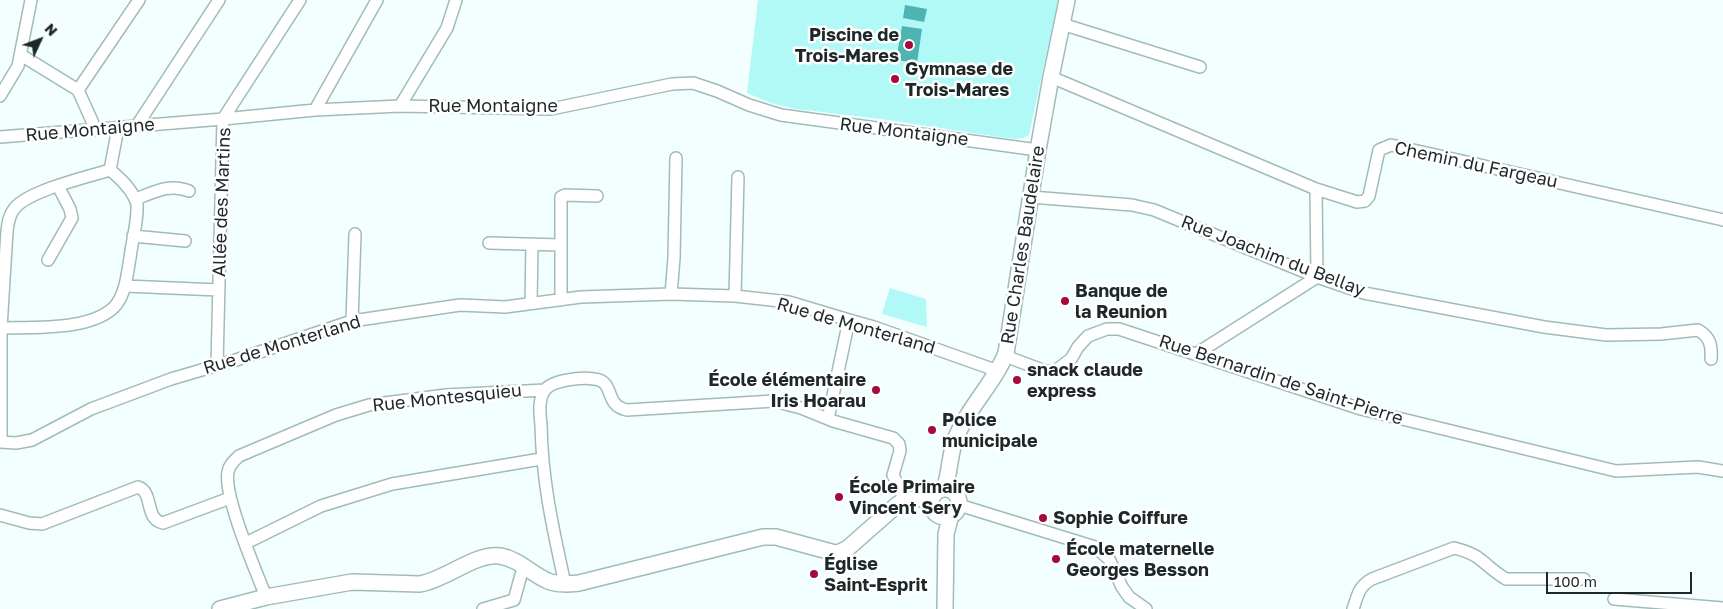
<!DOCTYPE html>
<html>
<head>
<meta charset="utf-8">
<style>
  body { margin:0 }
  #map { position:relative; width:1723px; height:609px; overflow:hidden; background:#f3fefe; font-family:"Golos Text",sans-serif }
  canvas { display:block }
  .north { position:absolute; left:15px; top:15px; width:50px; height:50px; -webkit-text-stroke:4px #fff; paint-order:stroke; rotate:47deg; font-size:14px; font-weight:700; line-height:20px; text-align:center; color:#1e2828 }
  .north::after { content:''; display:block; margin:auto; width:18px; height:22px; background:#1e2828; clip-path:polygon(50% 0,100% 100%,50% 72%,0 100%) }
  .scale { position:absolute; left:1546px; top:572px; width:146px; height:22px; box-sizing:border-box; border:2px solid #1e2828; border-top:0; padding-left:6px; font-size:15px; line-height:18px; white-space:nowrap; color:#1e2828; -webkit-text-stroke:4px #fff; paint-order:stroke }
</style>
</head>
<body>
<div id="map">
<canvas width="1723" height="609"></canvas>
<div class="north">N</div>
<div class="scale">100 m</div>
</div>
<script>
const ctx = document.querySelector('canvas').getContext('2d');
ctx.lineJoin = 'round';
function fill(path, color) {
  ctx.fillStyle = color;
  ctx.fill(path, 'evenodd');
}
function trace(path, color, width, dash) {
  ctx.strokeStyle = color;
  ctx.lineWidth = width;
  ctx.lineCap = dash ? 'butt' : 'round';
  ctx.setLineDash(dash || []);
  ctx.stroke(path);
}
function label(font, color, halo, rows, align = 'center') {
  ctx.font = font + ' "Golos Text",sans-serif';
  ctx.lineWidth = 5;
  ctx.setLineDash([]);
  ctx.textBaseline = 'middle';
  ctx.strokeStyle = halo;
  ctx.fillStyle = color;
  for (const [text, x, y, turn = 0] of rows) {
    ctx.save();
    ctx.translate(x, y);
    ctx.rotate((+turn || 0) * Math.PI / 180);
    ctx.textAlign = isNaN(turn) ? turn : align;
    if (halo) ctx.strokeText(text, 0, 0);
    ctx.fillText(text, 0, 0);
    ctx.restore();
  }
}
fill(new Path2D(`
  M758,0H1058L1029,135L1023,138L1013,139L881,119L796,109L771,103L747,93Z
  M890,288L926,299L927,327L882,314Z`), '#b0f9f6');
fill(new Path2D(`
  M905,5L927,9L924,22L903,18Z
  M902,26L922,29L917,63L896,60Z`), '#4eb4b1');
const street = new Path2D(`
  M1062,24L1200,67
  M21,55L78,90
  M1051,77L1316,189L1357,202L1365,201L1369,196L1379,150L1391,145L1723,220
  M0,96L18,66L31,0
  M400,106L447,28L456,0
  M315,110L377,0
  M136,127L219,0
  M96,130L78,90L139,0
  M0,137L223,119L315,110L400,106L551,109L672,84L693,83L717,91L749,105L781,115L1038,150
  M110,170L118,128
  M1031,197L1132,205L1154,210L1317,277L1364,293L1544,327L1606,335L1661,334L1698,330C1710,337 1712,345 1711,359
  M136,199C154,192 170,183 189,191
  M133,236L185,241
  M489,243L560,245
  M48,260L72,218L70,209L58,186
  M125,286L219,290
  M671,294L674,258L676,158
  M735,296L738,177
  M561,300V197L565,195L597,196
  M531,303L532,244
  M352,321L355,234
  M1,328C33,327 94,331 116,305C126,292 127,274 130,258C132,240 138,222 137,204C133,191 120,178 110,170
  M1196,354L1317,277L1316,189
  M1005,356L1045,371H1055L1071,359L1078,347L1088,336L1107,329H1119L1361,409L1616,471L1698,467L1723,471
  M217,365L223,119L300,0
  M828,419L849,320
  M0,442L16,443L32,440L91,409L171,379L239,359L352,321L460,305L505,307L581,297L671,294L735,296L789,302L849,320L874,327L998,371
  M1,442V328L7,231C8,223 9,215 14,209C27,191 87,177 110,170
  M959,505L1095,547L1109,559L1122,587L1129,597L1146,609
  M0,515L29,523L42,524L138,487C154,492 144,519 163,523L230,498
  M246,543L321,506L392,484L541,459
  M565,584C553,529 542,481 541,425C540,415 538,401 544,391C551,380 581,377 594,379C616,381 603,405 627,410L774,401L801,408L833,421L893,438L899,444L900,451L893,475L905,500
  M266,597C256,571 223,495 228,472C229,465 234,461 239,456L336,415L369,405L446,395L545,390
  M1614,599L1723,608
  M483,609L514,600L521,575L526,568
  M1353,609C1358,595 1358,587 1372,579L1454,548C1462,550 1470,552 1477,557C1487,564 1494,572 1506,579H1584`);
const secondary = new Path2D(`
  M944,489C951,471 949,450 958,433C971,404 995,382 1006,353L1038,150L1051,77L1067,0
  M931 503a14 14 0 1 1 28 0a14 14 0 1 1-28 0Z
  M220,609L266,597L352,582L420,584C447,579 475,553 500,556C519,559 531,574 548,581C558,585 569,584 579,583L763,537H776L835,553L840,552L848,548L898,504L905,500L932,497
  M945,609L946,534L951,515`);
trace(street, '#a1bbba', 14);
trace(secondary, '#a1bbba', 18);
trace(street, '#fff', 11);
trace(secondary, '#fff', 15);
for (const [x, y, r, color] of [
  [909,45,5,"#a50a3b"],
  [895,79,5,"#a50a3b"],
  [1065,301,5,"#a50a3b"],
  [1017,380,5,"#a50a3b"],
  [876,390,5,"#a50a3b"],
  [932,430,5,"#a50a3b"],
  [839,497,5,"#a50a3b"],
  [1043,518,5,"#a50a3b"],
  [1056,559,5,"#a50a3b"],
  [814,574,5,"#a50a3b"]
]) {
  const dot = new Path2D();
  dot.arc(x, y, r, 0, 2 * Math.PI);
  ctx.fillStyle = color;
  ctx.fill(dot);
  trace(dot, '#fff', 2);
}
label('bold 18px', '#1e2828', '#fff', [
  ["Piscine de",899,35,"right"],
  ["Trois-Mares",899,56,"right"],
  ["Gymnase de",905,69],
  ["Trois-Mares",905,90],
  ["Banque de",1075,291],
  ["la Reunion",1075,312],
  ["snack claude",1027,370],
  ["express",1027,391],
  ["École élémentaire",866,380,"right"],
  ["Iris Hoarau",866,401,"right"],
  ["Police",942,420],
  ["municipale",942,441],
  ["École Primaire",849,487],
  ["Vincent Sery",849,508],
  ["Sophie Coiffure",1053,518],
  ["École maternelle",1066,549],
  ["Georges Besson",1066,570],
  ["Église",824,564],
  ["Saint-Esprit",824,585]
], 'left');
label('18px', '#1e2828', '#fff', [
  ["Rue Montaigne",493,106],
  ["Rue Montaigne",90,130,-5],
  ["Rue Montaigne",904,132,7],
  ["Chemin du Fargeau",1476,165,12],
  ["Allée des Martins",222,202,-88],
  ["Rue Charles Baudelaire",1023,245,-81],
  ["Rue Joachim du Bellay",1273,256,21],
  ["Rue de Monterland",856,326,16],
  ["Rue de Monterland",282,345,-17],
  ["Rue Bernardin de Saint-Pierre",1281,380,18],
  ["Rue Montesquieu",447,398,-6]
]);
</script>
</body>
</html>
